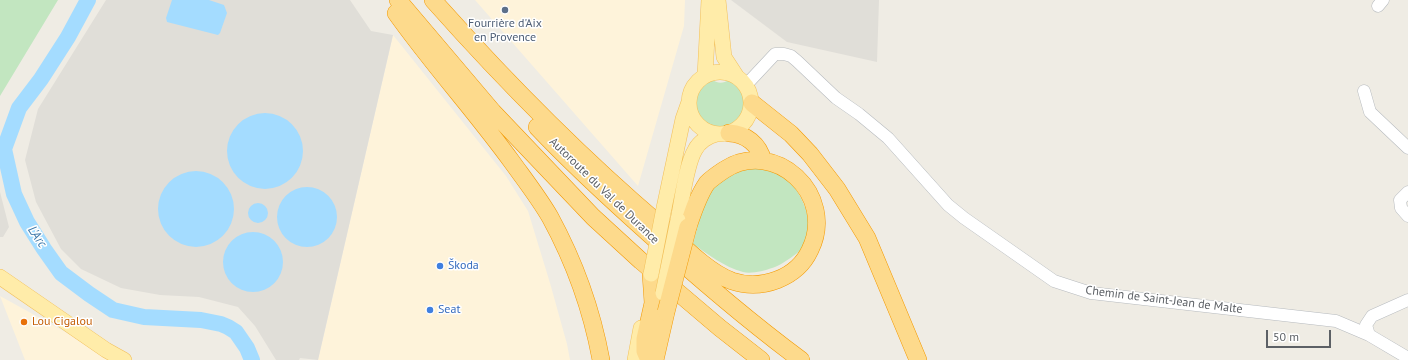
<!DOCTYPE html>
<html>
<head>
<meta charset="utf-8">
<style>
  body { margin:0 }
  #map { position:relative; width:1408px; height:360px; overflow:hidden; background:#efece4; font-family:"PT Sans",sans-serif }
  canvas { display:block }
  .scale { position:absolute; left:1266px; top:330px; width:65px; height:18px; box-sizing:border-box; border:2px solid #5c6065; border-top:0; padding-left:5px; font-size:12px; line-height:14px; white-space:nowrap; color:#5c6065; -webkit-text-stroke:3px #fff; paint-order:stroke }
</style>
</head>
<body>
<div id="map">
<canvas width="1408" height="360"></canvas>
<div class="scale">50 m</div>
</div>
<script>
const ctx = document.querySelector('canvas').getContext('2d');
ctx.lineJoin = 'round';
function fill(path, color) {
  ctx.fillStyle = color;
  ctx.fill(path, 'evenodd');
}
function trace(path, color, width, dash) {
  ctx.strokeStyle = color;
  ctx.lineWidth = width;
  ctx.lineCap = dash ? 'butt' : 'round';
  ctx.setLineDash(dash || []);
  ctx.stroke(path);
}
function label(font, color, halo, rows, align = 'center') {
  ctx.font = font + ' "PT Sans",sans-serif';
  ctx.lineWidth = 3;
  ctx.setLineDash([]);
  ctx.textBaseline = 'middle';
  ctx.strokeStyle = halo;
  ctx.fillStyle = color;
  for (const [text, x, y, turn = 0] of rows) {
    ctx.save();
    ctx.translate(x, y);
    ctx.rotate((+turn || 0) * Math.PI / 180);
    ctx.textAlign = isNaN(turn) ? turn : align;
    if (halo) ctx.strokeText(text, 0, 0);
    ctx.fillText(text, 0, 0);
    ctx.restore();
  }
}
fill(new Path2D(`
  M475,0H685L684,26L638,186Z
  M393,35L506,176L528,211L550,283L567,344L570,360H318Z
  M0,296L116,360H25Z`), '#fef3da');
fill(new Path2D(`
  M106,0H350L371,31L393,35L318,360L300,358L299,360H276L255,326L238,307L199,297L160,295L121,288L81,269L61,249L36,202L25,160L38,109Z
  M731,0H879L877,62L787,42Z
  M0,192L9,227L3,237H0Z`), '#e0ded8');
fill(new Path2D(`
  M0,0H58L0,96Z
  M713,80C718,84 724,83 729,80C738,86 745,93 744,105C743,112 739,119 733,123C706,142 677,97 713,80Z
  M757,168C765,170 776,171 783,175C789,178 794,185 797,191C807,207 812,224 806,243C803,251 780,266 772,268C764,271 751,274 743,272C724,267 708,254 693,244L699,221L700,207L716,183L743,170Z`), '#c2e6c0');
fill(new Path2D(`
  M172,0H209L224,5L227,13L220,33L218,35L167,22L166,18Z
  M227 151a38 38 0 1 1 76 0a38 38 0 1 1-76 0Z
  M158 209a38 38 0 1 1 76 0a38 38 0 1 1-76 0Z
  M277 217a30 30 0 1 1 60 0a30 30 0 1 1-60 0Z
  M248 213a10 10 0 1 1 20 0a10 10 0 1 1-20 0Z
  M223 262a30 30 0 1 1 60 0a30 30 0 1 1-60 0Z`), '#a4dcff');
trace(new Path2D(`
  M88,0L68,37L41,79L19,108L4,149L14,194L27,222L44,249L61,273L89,294L113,310L144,317L201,320L221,324L228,327L236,332L247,348L252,360`), '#a4dcff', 16);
const minor = new Path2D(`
  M1378,6L1383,0
  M746,85L775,54H784L791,56L797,61L836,98L859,114L888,138L948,205L964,218L1054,281L1091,293L1336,321L1369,335L1408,358
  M1364,91L1370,112L1408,148
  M1408,192L1400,200L1401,208L1408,216
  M1369,335L1366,325L1372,316L1408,300`);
const major = new Path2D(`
  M718,0L724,57L737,77
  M689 103a31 31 0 1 1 62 0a31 31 0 1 1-62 0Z
  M705,76L709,0
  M664,208L683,119L689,102
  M678,220C682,201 686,165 695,150C699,142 708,136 717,134
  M0,277L106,350L124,360
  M635,360L641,328`);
const highway = new Path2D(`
  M398,0L493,112L593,217L641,261L720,328L761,360
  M433,0C504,80 579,156 660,225C680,243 707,272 732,281C762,291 797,278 810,250C837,195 775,137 724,170C718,174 712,178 707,183C698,196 693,212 688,227
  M396,13C433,65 475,111 512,162C525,180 539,198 550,217C574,261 592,311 601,360
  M752,103L791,134L810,154L837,189L867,238L918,360
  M537,127C572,164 609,198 647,232C697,277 747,320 801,360
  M729,133C746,134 759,144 763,161
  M649,360L645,351V339L653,303L651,274
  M655,360L666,312`);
trace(minor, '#b6babe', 13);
trace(major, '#f2bf59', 16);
trace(highway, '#f39900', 18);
trace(minor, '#fff', 12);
trace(major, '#ffeca9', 15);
trace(highway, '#fdda8c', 17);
const majorBridge = new Path2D(`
  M651,274L664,208
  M663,293L678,220`);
const highwayBridge = new Path2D(`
  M666,312L688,227`);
trace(majorBridge, '#f2bf59', 16, []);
trace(highwayBridge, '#f39900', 18, []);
trace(majorBridge, '#ffeca9', 15);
trace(highwayBridge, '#fdda8c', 17);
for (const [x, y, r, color] of [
  [505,10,4,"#5c6f8a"],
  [440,266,4,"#3f7fe0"],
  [430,310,4,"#3f7fe0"],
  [24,322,4,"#e8710a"]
]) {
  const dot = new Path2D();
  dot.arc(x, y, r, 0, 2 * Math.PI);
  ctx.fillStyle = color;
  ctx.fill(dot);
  trace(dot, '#fff', 1.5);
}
label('12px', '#4e5e75', '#fff', [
  ["Fourrière d'Aix",505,24],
  ["en Provence",505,38]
]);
label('12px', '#5c6065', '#fff', [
  ["Autoroute du Val de Durance",604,191,44],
  ["Chemin de Saint-Jean de Malte",1164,300,7]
]);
label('12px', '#366cbe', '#fff', [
  ["Škoda",448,266],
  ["Seat",438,310]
], 'left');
label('12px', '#c56008', '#fff', [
  ["Lou Cigalou",32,322]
], 'left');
label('italic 13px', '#3d78a9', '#fff', [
  ["L'Arc",37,237,56]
]);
</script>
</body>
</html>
